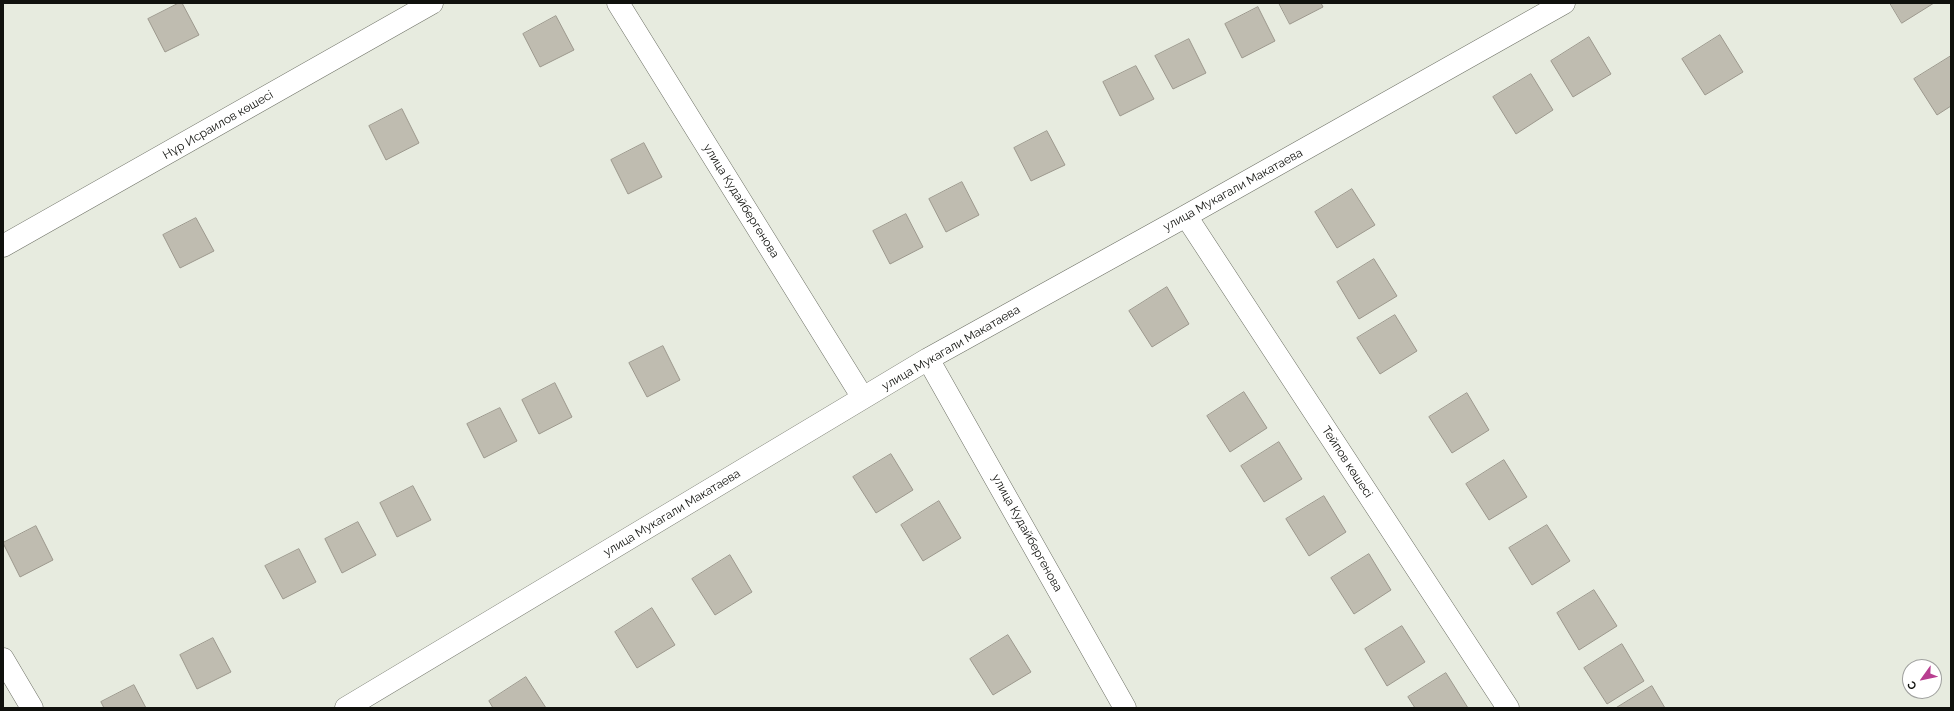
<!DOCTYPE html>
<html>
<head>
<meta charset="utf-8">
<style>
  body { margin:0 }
  #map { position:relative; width:1954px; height:711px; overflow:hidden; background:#e7ebdf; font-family:Raleway,sans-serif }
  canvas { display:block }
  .frame { position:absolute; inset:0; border:4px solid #10110d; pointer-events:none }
  .north { position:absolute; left:1902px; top:659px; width:40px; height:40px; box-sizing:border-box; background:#fff; border:1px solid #9fa09e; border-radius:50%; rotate:237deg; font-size:11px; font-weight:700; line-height:16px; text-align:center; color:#10110d }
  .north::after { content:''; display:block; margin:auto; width:14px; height:18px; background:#b83e90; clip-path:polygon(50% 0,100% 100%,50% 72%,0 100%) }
</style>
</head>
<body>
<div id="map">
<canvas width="1954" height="711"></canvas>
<div class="frame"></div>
<div class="north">С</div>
</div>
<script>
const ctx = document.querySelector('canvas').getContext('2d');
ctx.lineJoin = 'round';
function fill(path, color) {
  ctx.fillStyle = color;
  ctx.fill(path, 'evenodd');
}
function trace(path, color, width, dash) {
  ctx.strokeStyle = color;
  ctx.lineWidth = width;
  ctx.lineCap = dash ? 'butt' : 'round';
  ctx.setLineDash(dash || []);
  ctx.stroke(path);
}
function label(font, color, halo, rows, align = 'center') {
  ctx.font = font + ' Raleway,sans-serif';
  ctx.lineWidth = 3;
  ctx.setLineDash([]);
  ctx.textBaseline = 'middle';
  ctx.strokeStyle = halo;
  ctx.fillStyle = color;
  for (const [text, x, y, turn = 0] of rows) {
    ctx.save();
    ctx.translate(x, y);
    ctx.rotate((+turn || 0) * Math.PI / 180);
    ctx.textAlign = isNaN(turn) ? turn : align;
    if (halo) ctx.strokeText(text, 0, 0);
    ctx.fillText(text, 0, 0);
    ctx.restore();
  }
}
const building = new Path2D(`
  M179,3H182L199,35L165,52L148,19Z
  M1279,3H1321L1323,7L1290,24Z
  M1890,3H1934L1902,23Z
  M1258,7L1275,41L1242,58L1225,24Z
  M556,16L574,50L540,67L523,34Z
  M1720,35L1743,72L1705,95L1682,59Z
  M1589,37L1611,74L1573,97L1551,61Z
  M1189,39L1206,73L1173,89L1155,56Z
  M1951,56V106L1937,115L1914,79Z
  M1136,66L1154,99L1120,116L1103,82Z
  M1531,74L1553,110L1516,134L1493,97Z
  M402,109L419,143L386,160L369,126Z
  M1047,131L1065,165L1031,181L1014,148Z
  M644,143L662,177L628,194L611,160Z
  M962,182L979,215L946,232L929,199Z
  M1352,189L1375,225L1337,248L1315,212Z
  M906,214L923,247L890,264L873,231Z
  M196,218L214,251L180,268L163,235Z
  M1374,259L1397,296L1359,319L1337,282Z
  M1167,287L1189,324L1152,347L1129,311Z
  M1395,315L1417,351L1380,374L1357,338Z
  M663,346L680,380L647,397L629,363Z
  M555,383L572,417L539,434L522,400Z
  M1244,392L1267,428L1230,452L1207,416Z
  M1467,393L1489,430L1452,453L1429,417Z
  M500,408L517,441L484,458L467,424Z
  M1279,442L1302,479L1264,502L1241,466Z
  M891,454L913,490L876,513L853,477Z
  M1504,460L1527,497L1489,520L1466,484Z
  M413,486L431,520L397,537L380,503Z
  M1324,496L1346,532L1309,556L1286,519Z
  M939,501L961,538L923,561L901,525Z
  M358,522L376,555L342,573L325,539Z
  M1547,525L1570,561L1532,585L1509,548Z
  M36,526L53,560L20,577L3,543Z
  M299,549L316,582L283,599L265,566Z
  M1369,554L1391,590L1354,614L1331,578Z
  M730,555L752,592L715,615L692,579Z
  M1594,590L1617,626L1579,650L1557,613Z
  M652,608L675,645L637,668L615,632Z
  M1402,626L1425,662L1387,686L1365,649Z
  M1008,635L1031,672L993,695L970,659Z
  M213,638L231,672L197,689L180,655Z
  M1622,644L1644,681L1607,704L1584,668Z
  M1446,673L1468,708H1415L1408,697Z
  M526,677L546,708H493L489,701Z
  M134,685L146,708H104L101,702Z
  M1652,686L1665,708H1616Z`);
fill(building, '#bfbcb0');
trace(building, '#9c988d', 1);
const minor = new Path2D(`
  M618,3L863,398
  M1186,216L1508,708
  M3,246L432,3
  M928,359L1125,708
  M3,659L32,708
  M346,708L928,359L1186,216L1564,3`);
trace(minor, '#6c6f64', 23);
trace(minor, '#fff', 22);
label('12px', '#10110d', '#fff', [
  ["Нұр Исраилов көшесі",218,125,-30],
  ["улица Мукагали Макатаева",1233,190,-29],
  ["улица Кудайбергенова",741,201,58],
  ["улица Мукагали Макатаева",951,348,-30],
  ["Тейпов көшесі",1347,462,57],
  ["улица Мукагали Макатаева",672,513,-31],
  ["улица Кудайбергенова",1027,533,61]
]);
</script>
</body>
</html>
